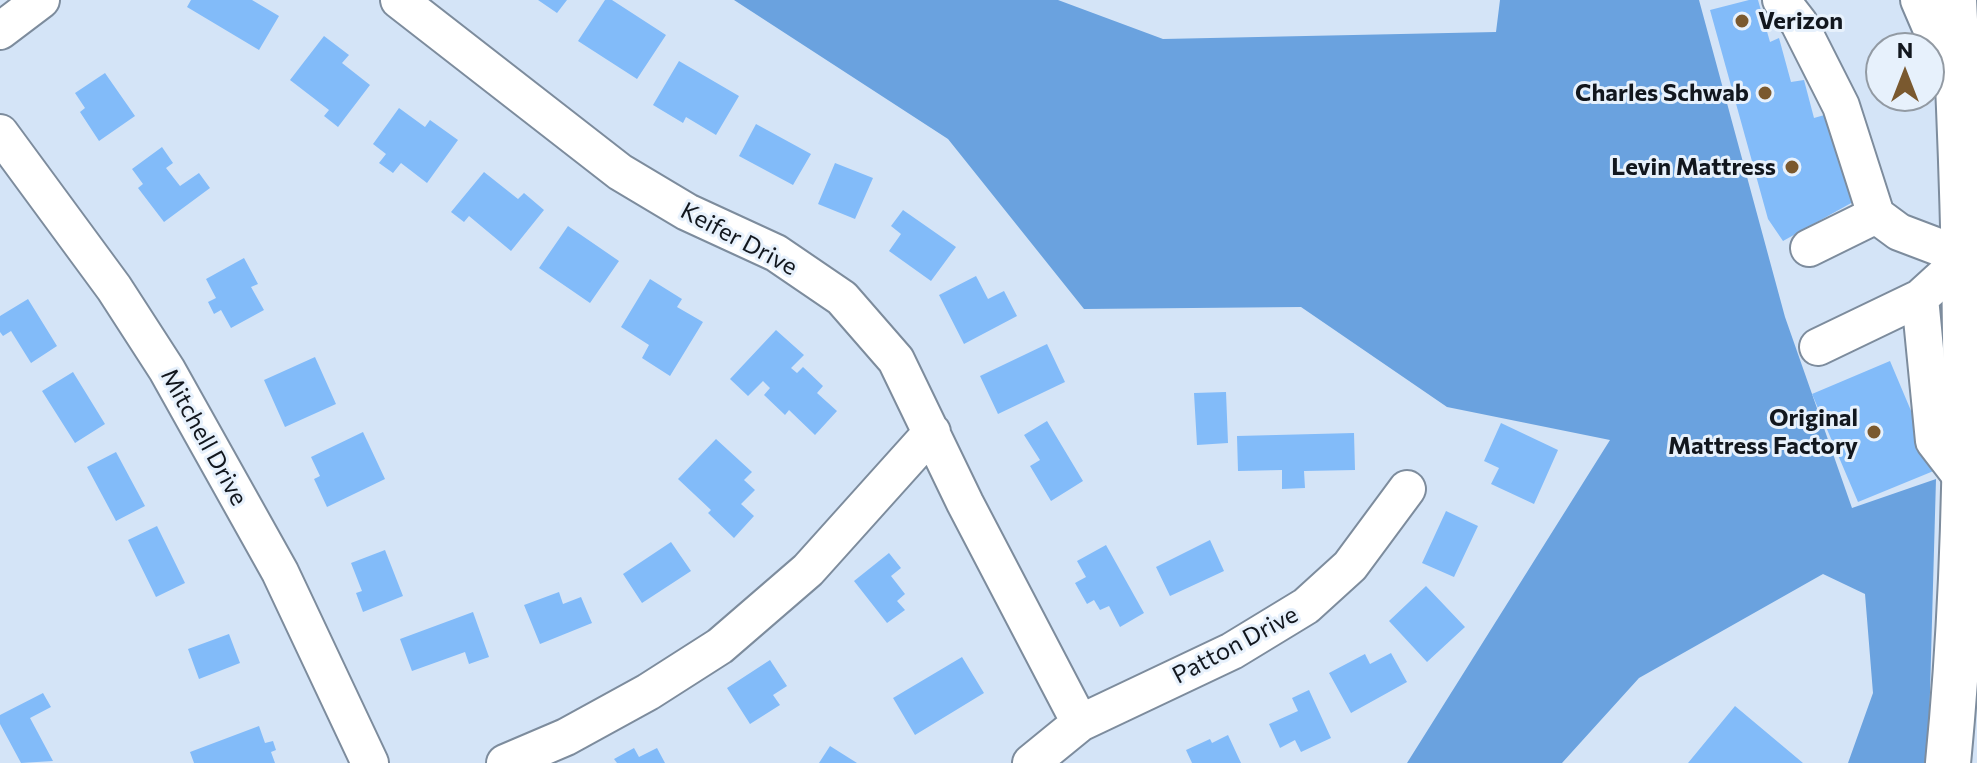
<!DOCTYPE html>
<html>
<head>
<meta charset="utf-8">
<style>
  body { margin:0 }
  #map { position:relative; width:1977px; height:763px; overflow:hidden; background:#d4e4f7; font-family:Commissioner,sans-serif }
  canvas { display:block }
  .north { position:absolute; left:1865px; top:32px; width:80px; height:80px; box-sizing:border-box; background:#e7f1fc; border:2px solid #929aa3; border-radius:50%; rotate:0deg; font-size:22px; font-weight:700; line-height:32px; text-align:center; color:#12171e }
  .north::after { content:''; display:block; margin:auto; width:28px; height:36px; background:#7a592f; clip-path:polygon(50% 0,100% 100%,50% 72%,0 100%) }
</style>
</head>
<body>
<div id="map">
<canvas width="1977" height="763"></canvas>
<div class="north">N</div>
</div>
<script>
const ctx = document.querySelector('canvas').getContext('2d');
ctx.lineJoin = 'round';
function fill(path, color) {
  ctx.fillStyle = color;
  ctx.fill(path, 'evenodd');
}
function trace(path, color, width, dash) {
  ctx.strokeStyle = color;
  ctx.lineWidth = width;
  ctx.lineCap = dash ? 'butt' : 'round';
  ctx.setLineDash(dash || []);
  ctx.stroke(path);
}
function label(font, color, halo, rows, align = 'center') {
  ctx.font = font + ' Commissioner,sans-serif';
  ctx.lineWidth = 6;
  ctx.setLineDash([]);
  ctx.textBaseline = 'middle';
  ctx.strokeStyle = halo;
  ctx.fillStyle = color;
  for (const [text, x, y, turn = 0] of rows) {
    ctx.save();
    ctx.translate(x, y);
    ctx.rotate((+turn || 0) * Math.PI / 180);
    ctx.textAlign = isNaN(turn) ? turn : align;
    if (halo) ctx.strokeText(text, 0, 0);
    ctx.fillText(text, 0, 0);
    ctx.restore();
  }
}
fill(new Path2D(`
  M734,0H1058L1163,39L1496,32L1500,0H1699L1785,317L1852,508L1936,479L1928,763H1848L1873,693L1865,594L1823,574L1639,678L1562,763H1407L1610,440L1447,407L1301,307L1084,309L948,139Z`), '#6aa2df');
fill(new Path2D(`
  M191,0H252L279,16L259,50L187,7Z
  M538,0H567L557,13Z
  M605,0H612L666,35L637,79L578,41Z
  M1749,0H1758L1770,42L1779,38L1791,82L1804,80L1814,118L1828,114L1853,202L1783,241L1768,219L1710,10Z
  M324,36L349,55L342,63L370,85L338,127L324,116L329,110L290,80Z
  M679,61L739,96L716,135L686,117L683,123L653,105Z
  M105,73L135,116L99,141L80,112L85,108L75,93Z
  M399,108L425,127L430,120L458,140L427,183L401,163L393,173L379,163L386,154L373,144Z
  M756,124L811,154L793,185L739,156Z
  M162,147L173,163L166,168L180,186L199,173L210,188L164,222L138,188L143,184L132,169Z
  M835,163L873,178L855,219L818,204Z
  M484,172L518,199L524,193L544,210L511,251L469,216L464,222L451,212Z
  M903,210L956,247L931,281L889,251L901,234L891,226Z
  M568,226L619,261L590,303L539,268Z
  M244,258L258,284L251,287L264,310L231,328L221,310L214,314L208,302L216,298L206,279Z
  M976,276L988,299L1004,291L1017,316L964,344L939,295Z
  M650,279L682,299L677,307L703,322L670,376L642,358L649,345L621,327Z
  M28,299L57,346L31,363L11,331L3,336L0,332V316Z
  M776,330L804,355L791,368L797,373L803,367L823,386L817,393L837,411L815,435L789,410L785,415L764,395L770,388L763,381L748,396L730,379Z
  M1047,344L1065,382L998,414L980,376Z
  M315,357L336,404L285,427L264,380Z
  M1890,361L1936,470L1858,502L1812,394Z
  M73,372L105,424L75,443L42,391Z
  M1226,392L1228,443L1197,445L1194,393Z
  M1047,421L1083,481L1051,501L1030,466L1040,460L1024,435Z
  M1501,423L1558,450L1534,504L1491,484L1499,468L1484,461Z
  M363,432L385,479L327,507L314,479L320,476L311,457Z
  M1354,433L1355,470L1304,471L1305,488L1282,489V470L1238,471L1237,436Z
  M716,439L752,472L744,480L755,490L741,504L754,516L734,538L708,513L711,510L678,479Z
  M116,452L145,506L116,521L87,467Z
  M1446,511L1478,526L1454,577L1422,563Z
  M157,526L185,583L156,597L128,540Z
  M1210,540L1224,571L1170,596L1156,567Z
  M671,542L691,571L642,603L623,574Z
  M1106,545L1144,613L1120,627L1109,606L1100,610L1094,600L1087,604L1075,583L1086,577L1077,561Z
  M385,550L403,596L363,612L356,593L362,591L351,563Z
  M889,553L901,568L891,576L905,594L897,601L905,610L887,623L854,581Z
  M1426,586L1465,627L1427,662L1389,621Z
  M559,592L563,604L581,597L592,623L540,644L524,605Z
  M473,612L489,657L469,664L465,652L412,671L400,639Z
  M229,634L240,663L199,679L188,649Z
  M1391,653L1407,682L1351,713L1329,673L1365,654L1370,664Z
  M962,657L984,693L915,735L893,698Z
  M770,660L787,686L773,695L780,705L750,724L727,688Z
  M1309,690L1331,738L1301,752L1295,740L1280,748L1269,724L1298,711L1292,698Z
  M43,693L51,707L30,718L53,761L21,763L0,724V715Z
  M1735,706L1803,763H1688Z
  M259,726L265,743L273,741L276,750L271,752L275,763H194L190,752Z
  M1228,735L1241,763H1192L1186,750L1210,739L1212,743Z
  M830,746L857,763H819Z
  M634,748L639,757L657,748L665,763H617L614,759Z`), '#82bbf9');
const minor = new Path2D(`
  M399,0L620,172L687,212L776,253L842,298L896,360L965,503L1080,723
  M1781,0L1799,23L1841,106L1876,215L1899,232L1965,257L1920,298L1818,347
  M1919,0L1950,72
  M0,31L41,0
  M0,133L114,288L167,370L280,572L370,763
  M1809,248L1876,215
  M1920,298L1934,441L1964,480
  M505,763L566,737L648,692L720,646L808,570L932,432
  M1031,763L1080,723L1232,651L1306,606L1350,566L1407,489`);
const major = new Path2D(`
  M1948,763C1973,509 1967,254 1954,0`);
trace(minor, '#7d8c9d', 40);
trace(major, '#7d8c9d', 48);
trace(minor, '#fff', 36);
trace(major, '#fff', 44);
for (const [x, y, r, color] of [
  [1742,21,8,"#7a592f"],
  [1765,93,8,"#7a592f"],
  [1792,167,8,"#7a592f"],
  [1874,432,8,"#7a592f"]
]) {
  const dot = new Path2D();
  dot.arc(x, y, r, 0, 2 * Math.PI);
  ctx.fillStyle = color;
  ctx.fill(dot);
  trace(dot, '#e7f1fc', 3);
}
label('bold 24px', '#12171e', '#e7f1fc', [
  ["Verizon",1758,21,"left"],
  ["Charles Schwab",1749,93],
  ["Levin Mattress",1776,167],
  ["Original",1858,418],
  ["Mattress Factory",1858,446]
], 'right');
label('24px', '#12171e', '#e7f1fc', [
  ["Keifer Drive",739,239,28],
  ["Mitchell Drive",204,437,61],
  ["Patton Drive",1235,645,-28]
]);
</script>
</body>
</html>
